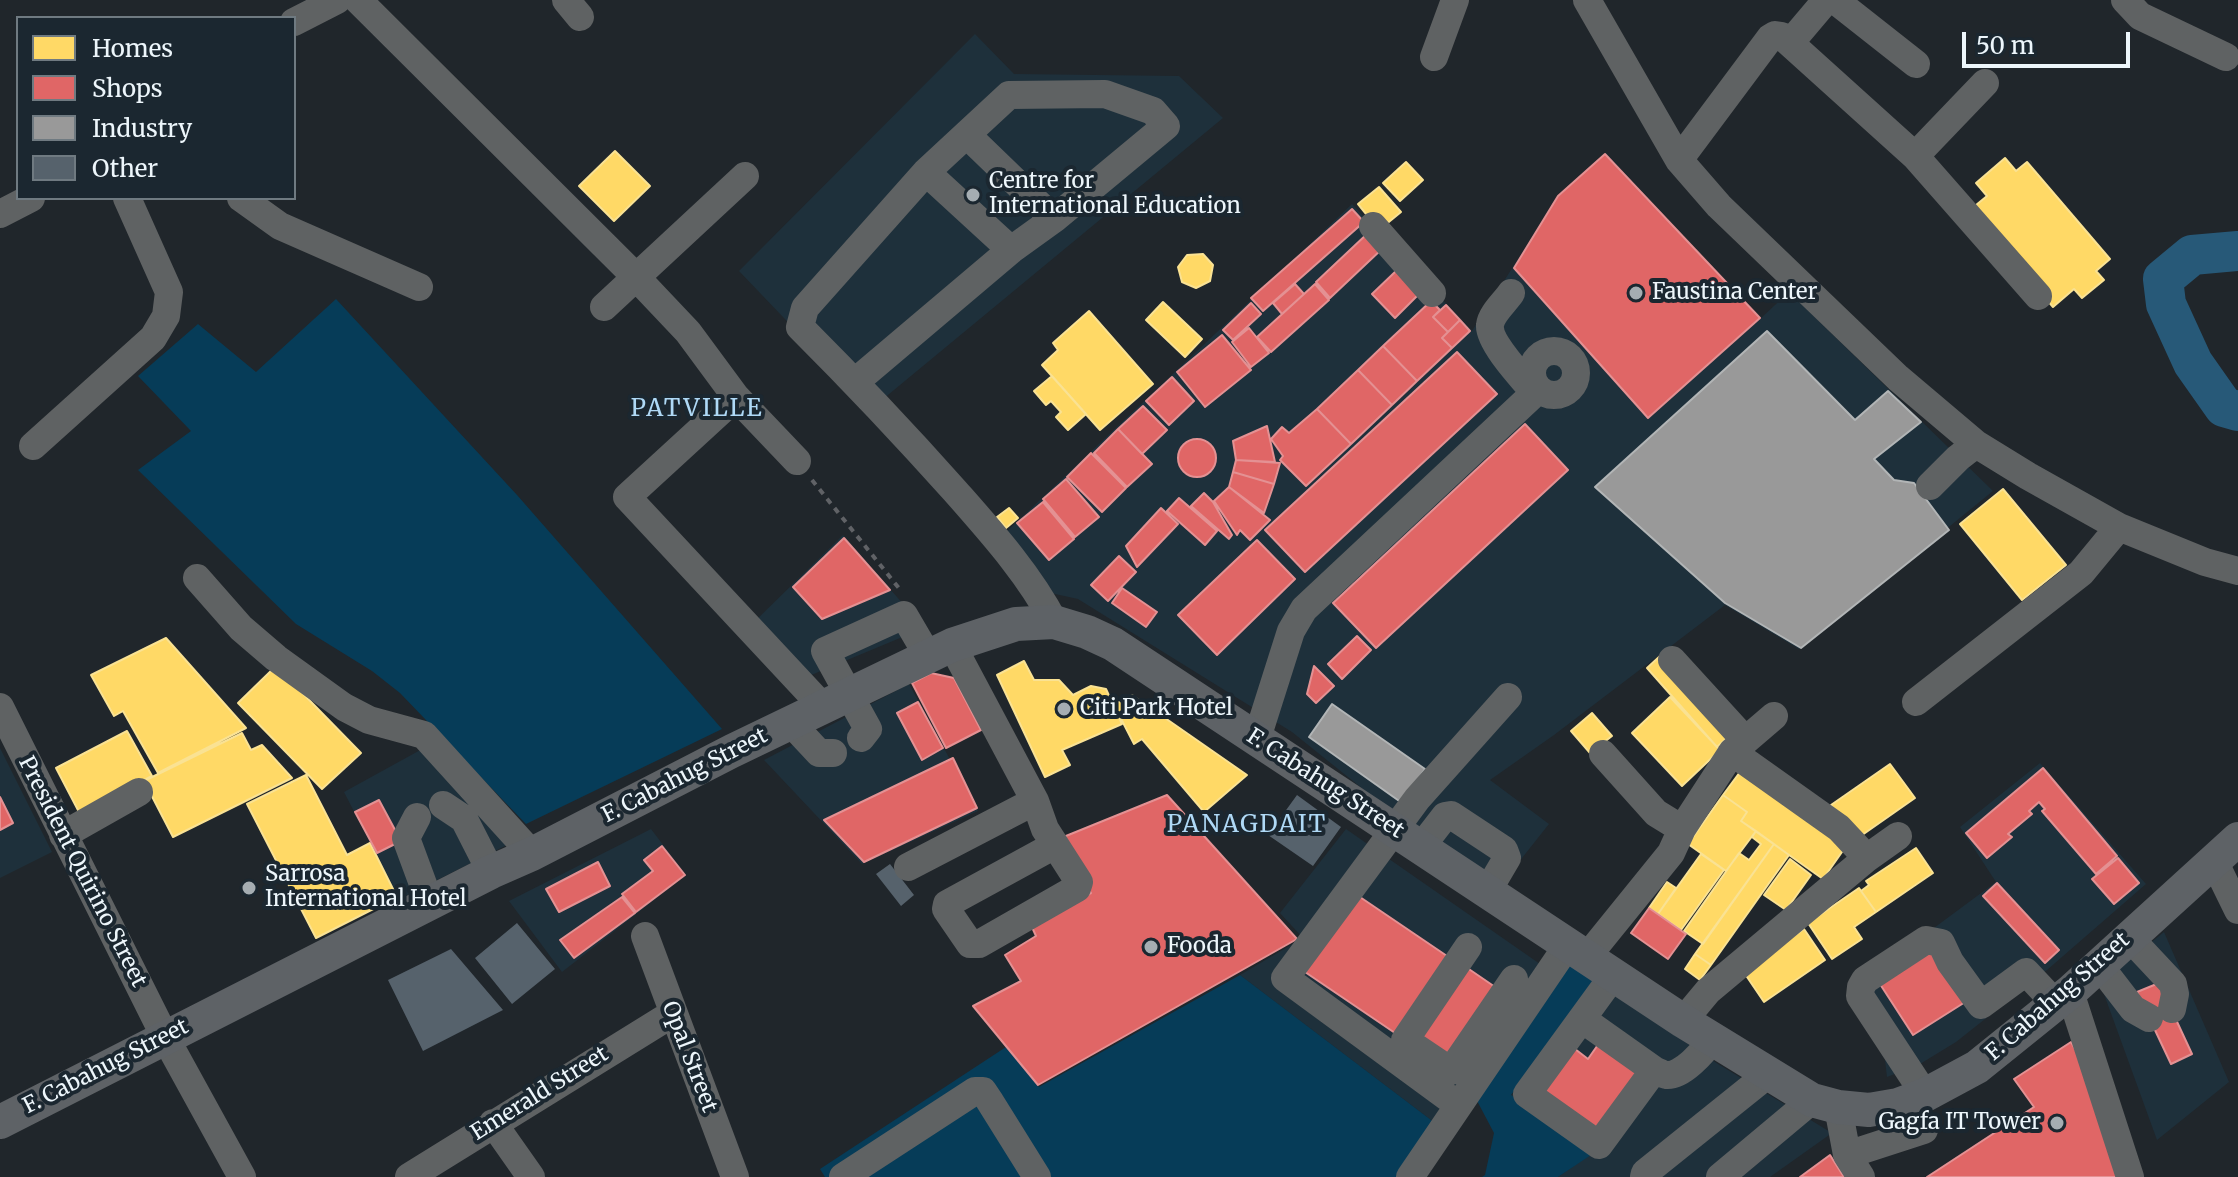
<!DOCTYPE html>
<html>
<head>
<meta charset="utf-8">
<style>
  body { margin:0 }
  #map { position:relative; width:2238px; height:1177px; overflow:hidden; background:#20262b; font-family:Merriweather,serif }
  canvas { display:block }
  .legend { position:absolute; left:16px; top:16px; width:280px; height:184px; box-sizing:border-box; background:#1b2730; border:2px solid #6f7a81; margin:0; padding:10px 14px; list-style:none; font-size:24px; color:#edf6fb }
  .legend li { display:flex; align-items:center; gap:16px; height:40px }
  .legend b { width:40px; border:2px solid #6f7a81 }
  .scale { position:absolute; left:1962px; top:32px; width:168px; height:36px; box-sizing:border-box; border:4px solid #edf6fb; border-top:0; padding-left:10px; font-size:24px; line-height:28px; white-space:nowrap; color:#edf6fb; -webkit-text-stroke:6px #1b2730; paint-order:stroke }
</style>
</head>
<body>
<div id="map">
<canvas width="2238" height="1177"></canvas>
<ul class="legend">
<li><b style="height:22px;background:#ffd966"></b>Homes</li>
<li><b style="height:22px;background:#e06666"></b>Shops</li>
<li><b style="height:22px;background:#999"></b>Industry</li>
<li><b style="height:22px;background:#56626c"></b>Other</li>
</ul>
<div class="scale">50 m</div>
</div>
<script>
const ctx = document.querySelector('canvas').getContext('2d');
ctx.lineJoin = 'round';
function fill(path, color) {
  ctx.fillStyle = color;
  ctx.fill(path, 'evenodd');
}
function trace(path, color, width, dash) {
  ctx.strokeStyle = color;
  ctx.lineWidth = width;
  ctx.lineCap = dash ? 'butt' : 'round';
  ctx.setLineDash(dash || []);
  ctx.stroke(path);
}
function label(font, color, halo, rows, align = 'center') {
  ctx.font = font + ' Merriweather,serif';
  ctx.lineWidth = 8;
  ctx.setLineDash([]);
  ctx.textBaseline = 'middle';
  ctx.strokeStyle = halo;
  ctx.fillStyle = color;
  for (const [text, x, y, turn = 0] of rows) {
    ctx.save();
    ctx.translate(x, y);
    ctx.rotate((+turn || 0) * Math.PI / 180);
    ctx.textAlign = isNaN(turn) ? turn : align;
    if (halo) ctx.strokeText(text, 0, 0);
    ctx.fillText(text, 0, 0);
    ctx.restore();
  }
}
fill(new Path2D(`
  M975,34L1014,74L1179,76L1223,118L871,409L739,271Z
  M1606,153L1760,319L1789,292L1993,491L1799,649L1725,605L1554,735L1490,780L1549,824L1499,887L1404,822L1292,732L1078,599L1046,592L1002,536L1352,204L1472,331L1557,198Z
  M843,535L924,628L804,678L750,626Z
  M909,684L978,811L862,864L764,760Z
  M0,748L52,852L0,878Z
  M424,748L511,843L399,899L344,792Z
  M2040,763L2146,884L2047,970L1956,1042L1920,1064L1887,1077L1881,1026L1857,985L1996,882L1960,827Z
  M651,829L686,875L562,972L509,901Z
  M1346,829L1540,964L1435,1123L1240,975L1303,938L1280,913Z
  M2164,932L2229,1082L2157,1140L2100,983Z
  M1596,982L1718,1064L1832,1133L1770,1177H1558L1593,1153L1511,1096Z`), '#1e303b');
fill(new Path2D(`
  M336,299L517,495L722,729L526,824L400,693L372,671L296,624L138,470L191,431L138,376L198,324L256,372Z
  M1567,962L1597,983L1511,1095L1594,1153L1558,1177H1482L1485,1175L1494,1133L1474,1095Z
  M1240,975L1435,1123L1397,1177H825L820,1169L1006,1047L1039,1087Z`), '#063c58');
const homes = new Path2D(`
  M615,151L650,186L614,221L579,186Z
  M2005,158L2016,171L2027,162L2110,259L2096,271L2104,280L2082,298L2074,289L2053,307L1970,210L1987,196L1976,183Z
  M1406,162L1423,180L1400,201L1383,183Z
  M1379,187L1401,212L1379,230L1358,204Z
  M1203,254L1213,265L1210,281L1196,288L1182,282L1178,267L1187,255Z
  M1163,302L1202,339L1185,357L1146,320Z
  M1089,311L1153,384L1100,430L1042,365L1058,350L1053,343Z
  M1052,376L1086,414L1068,430L1056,417L1061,412L1051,401L1046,405L1034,391Z
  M2003,489L2066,565L2022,600L1960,524Z
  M1009,508L1018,518L1006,528L997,517Z
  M166,638L246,728L158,773L123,711L114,716L91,675Z
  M1660,656L1730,735L1717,747L1647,668Z
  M1024,661L1034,680H1059L1073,695L1091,686L1106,689L1122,724L1062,750L1070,765L1045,777L997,675Z
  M276,666L361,753L322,789L238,703Z
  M1132,695L1247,775L1204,812L1142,739L1134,744L1114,705Z
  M1670,697L1720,750L1682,786L1632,733Z
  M1592,713L1612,736L1590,753L1571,731Z
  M127,731L152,776L80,814L56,768Z
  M242,733L251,750L262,745L292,778L173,837L144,781Z
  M1890,764L1915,798L1855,840L1831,805Z
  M1740,772L1849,842L1823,879L1741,821L1747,812L1723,795Z
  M306,775L347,855L370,843L397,897L316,938L247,804Z
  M1723,795L1747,812L1741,821L1756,831L1726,871L1688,844Z
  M1756,831L1774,844L1703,944L1684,931L1739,853L1749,860L1761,844L1752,837Z
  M1774,844L1789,855L1711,965L1695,954Z
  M1916,848L1933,873L1876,912L1861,891L1869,885L1866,881Z
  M1701,854L1724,870L1681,930L1658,914Z
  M1790,859L1811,875L1786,910L1764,895Z
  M1667,882L1676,888L1658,914L1649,908Z
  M1859,888L1876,912L1854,927L1862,939L1832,959L1808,923Z
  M1804,929L1825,960L1764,1002L1743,971Z
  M1695,954L1711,965L1700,980L1685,969Z`);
fill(homes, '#ffd966');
trace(homes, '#fae293', 2);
const shops = new Path2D(`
  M1605,154L1760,318L1648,418L1514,268L1558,196Z
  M1352,209L1364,222L1263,311L1251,298Z
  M1368,233L1383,248L1330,298L1316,282Z
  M1396,271L1419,294L1395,318L1372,294Z
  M1295,284L1304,294L1282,314L1273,303Z
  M1315,284L1329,300L1271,352L1257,337Z
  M1431,301L1440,310L1433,317L1448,332L1442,338L1452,348L1417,381L1383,346Z
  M1251,303L1261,314L1233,340L1223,330Z
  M1446,305L1460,320L1448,332L1433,317Z
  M1460,320L1470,331L1452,348L1442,338Z
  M1249,328L1269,353L1251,367L1232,342Z
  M1222,335L1251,370L1205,407L1177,372Z
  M1383,346L1417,381L1392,405L1358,370Z
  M1457,352L1497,394L1305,572L1265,530Z
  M1358,370L1392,405L1351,444L1317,409Z
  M1172,377L1194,401L1169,425L1146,401Z
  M1143,406L1167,430L1142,454L1118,429Z
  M1317,409L1351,444L1306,486L1280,460L1283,456L1271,439L1282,427L1289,433Z
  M1525,424L1568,470L1376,648L1333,603Z
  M1267,426L1275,462L1236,460L1233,441Z
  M1118,429L1152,464L1127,487L1094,453Z
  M1178 458a19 19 0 1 1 38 0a19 19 0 1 1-38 0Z
  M1091,453L1126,488L1102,512L1067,477Z
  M1236,460L1280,463L1274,484L1233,472Z
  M1233,472L1274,484L1264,513L1229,487Z
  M1066,479L1099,517L1075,537L1043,499Z
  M1229,487L1270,520L1250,540L1240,530L1237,535L1214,501Z
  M1204,493L1213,502L1232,535L1229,539L1191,506Z
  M1179,498L1217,531L1205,545L1167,511Z
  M1043,502L1074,539L1049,560L1017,523Z
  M1161,508L1178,524L1137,567L1126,546Z
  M844,538L890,590L822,619L793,587Z
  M1257,540L1295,579L1217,655L1178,615Z
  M1119,556L1136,572L1108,601L1091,585Z
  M1122,588L1157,612L1146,627L1112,603Z
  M1357,636L1371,650L1342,679L1328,664Z
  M1314,666L1334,686L1316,703L1307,694Z
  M931,673L954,678L981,730L946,748L912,683Z
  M918,702L943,748L922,760L897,713Z
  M953,758L977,808L864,862L824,820Z
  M2043,768L2117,856L2096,874L2042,811L2045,809L2039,802L2029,811L2032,814L2008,834L2012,837L1987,858L1966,833Z
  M1167,795L1297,939L1038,1085L973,1006L1021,981L1005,955L1036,936L1031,925L1091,893L1056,840Z
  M0,797L13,823L0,830Z
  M379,800L401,841L377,853L355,812Z
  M662,846L685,875L636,912L622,894L653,871L644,860Z
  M2118,858L2139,883L2114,904L2092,879Z
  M598,862L610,886L559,912L546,889Z
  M1997,883L2059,950L2045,963L1983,896Z
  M1357,895L1447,956L1395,1033L1305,972Z
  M622,897L635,913L574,958L560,940Z
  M1649,908L1686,934L1668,959L1631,933Z
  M1935,945L1970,999L1913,1035L1878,981Z
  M1463,965L1498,989L1451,1057L1416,1032Z
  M2159,983L2192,1054L2171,1064L2137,992Z
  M1602,1039L1647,1071L1602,1135L1543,1093L1575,1049L1588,1059Z
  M2071,1042L2091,1077L2120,1177H1927L2034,1107L2014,1079Z
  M1830,1155L1844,1177H1800Z`);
fill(shops, '#e06666');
trace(shops, '#e49193', 2);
const industry = new Path2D(`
  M1767,331L1855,420L1888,391L1921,422L1874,459L1894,480L1914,483L1949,530L1801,648L1725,603L1595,487Z
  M1332,704L1425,769L1402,803L1309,737Z`);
fill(industry, '#999');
trace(industry, '#b2b5b6', 2);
trace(new Path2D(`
  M2238,251L2192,255L2163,279L2166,304L2193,363L2224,407L2238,411`), '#275978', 40);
fill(new Path2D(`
  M1297,795L1341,827L1313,866L1268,835Z
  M890,864L914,895L901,906L876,874Z
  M517,923L555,969L512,1004L475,958Z
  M451,949L503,1010L423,1051L388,980Z`), '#56626c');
trace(new Path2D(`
  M812,480L902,592`), '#606266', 4, [6, 6]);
trace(new Path2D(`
  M358,0L635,276L688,332L736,397L797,461
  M566,0L580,17
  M1587,0L1679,160L1719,206L1898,378L1976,444L2028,476L2119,527L2205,562L2238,571
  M2125,0L2140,16L2226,57
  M294,22L337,0
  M1790,43L1823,4L1829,0L1836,1L1916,64
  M1434,57L1455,0
  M967,135L1054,219
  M1915,156L1985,83
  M1679,160L1770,38L1775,35L1782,36L1915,156L2038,296
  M926,172L1011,250
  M241,198L280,226L419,287
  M0,214L31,198
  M1373,226L1432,293
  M1511,293C1505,302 1491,314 1490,325C1488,342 1524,380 1535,393
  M604,307L745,176
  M1532 373a22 22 0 1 1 44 0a22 22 0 1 1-44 0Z
  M855,382L1011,250L1054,219L1166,126L1153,111L1105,94L1009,95L926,172L805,308L800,327C853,380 905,435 955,491C991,532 1029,574 1054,622
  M736,397L627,497L823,707
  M33,446L153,338L166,316L169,292L127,198
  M1930,486L1958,458L1976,444
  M197,578L241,628L276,658L344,707L369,720L424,735L532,854
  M952,645L1035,801L1045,829L1079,882L1077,888L979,944H970L946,909L947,904L1055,845
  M1672,660L1745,740
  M1916,702L2081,573L2119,527
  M0,707L165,1037L242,1177
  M791,723L819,753H833
  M861,738L868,729L825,651L904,615L928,656
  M1257,738L1291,631L1304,609L1539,389
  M1732,752L1839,828L1867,858
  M1603,754L1656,813L1682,829
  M443,805L464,819L491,872
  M417,817L406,838L430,903
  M63,835L139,792
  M1421,847L1445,816L1451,815L1504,850L1507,858L1487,892
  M2214,861L2238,910
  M908,867L1035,801
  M645,936L735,1177
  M2128,936L2173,984L2175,994L2172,1009
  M1468,947L1405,1040L1451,1071L1514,979
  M1586,958L1671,853L1682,829L1732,752L1774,716
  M2099,965L2133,1009L2149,1018
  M1613,976L1527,1094L1599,1145L1654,1070C1656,1071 1664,1075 1666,1075C1682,1077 1704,1051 1712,1040
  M2070,992L2130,1177
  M1582,1019L1654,1070
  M1683,1021L1708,991L1867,858L1898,836
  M1925,1095L1860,996L1861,987L1865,980L1926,940L1941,943L1950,962L1981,1005L2026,972L2056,1004
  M1458,1105L1285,978L1417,799L1508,697
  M1838,1107L1847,1155L1861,1177
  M493,1123L531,1177
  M1847,1155L1924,1130L1909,1101
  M409,1177L672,1014
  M843,1177L975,1091H983L989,1100L1037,1177
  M1410,1177L1567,946
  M1644,1177L1645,1173L1767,1075
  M1720,1177L1812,1100`), '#5f6263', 28);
trace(new Path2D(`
  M0,1122L491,872L532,854L732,751L952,645L1016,624L1054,622L1087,632L1113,644L1683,1021L1812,1100L1838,1107L1869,1110L1898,1105L1925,1095L1977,1067L2070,992L2238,839`), '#5e6266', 34);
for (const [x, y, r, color] of [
  [973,195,8,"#a5adb2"],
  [1636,293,8,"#a5adb2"],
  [1064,709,8,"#a5adb2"],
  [249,888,8,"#a5adb2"],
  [1151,947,8,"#a5adb2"],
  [2057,1123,8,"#a5adb2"]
]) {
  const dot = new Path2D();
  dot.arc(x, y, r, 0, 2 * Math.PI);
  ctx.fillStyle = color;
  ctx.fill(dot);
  trace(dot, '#1b2730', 3);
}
label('22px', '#edf6fb', '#1b2730', [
  ["Centre for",989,182],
  ["International Education",989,207],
  ["Faustina Center",1652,293],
  ["Citi Park Hotel",1080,709],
  ["Sarrosa",265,875],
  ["International Hotel",265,900],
  ["Fooda",1167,947],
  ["Gagfa IT Tower",2041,1123,"right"]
], 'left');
label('22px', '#edf6fb', '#1b2730', [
  ["F. Cabahug Street",685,776,-27],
  ["F. Cabahug Street",1325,784,33],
  ["President Quirino Street",82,872,63],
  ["F. Cabahug Street",2058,997,-41],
  ["Opal Street",689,1057,69],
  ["F. Cabahug Street",106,1067,-27],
  ["Emerald Street",540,1094,-32]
]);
ctx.letterSpacing = '2px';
label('24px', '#afd9f6', '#1b2730', [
  ["PATVILLE",697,409],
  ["PANAGDAIT",1247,825]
]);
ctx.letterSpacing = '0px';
</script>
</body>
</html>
